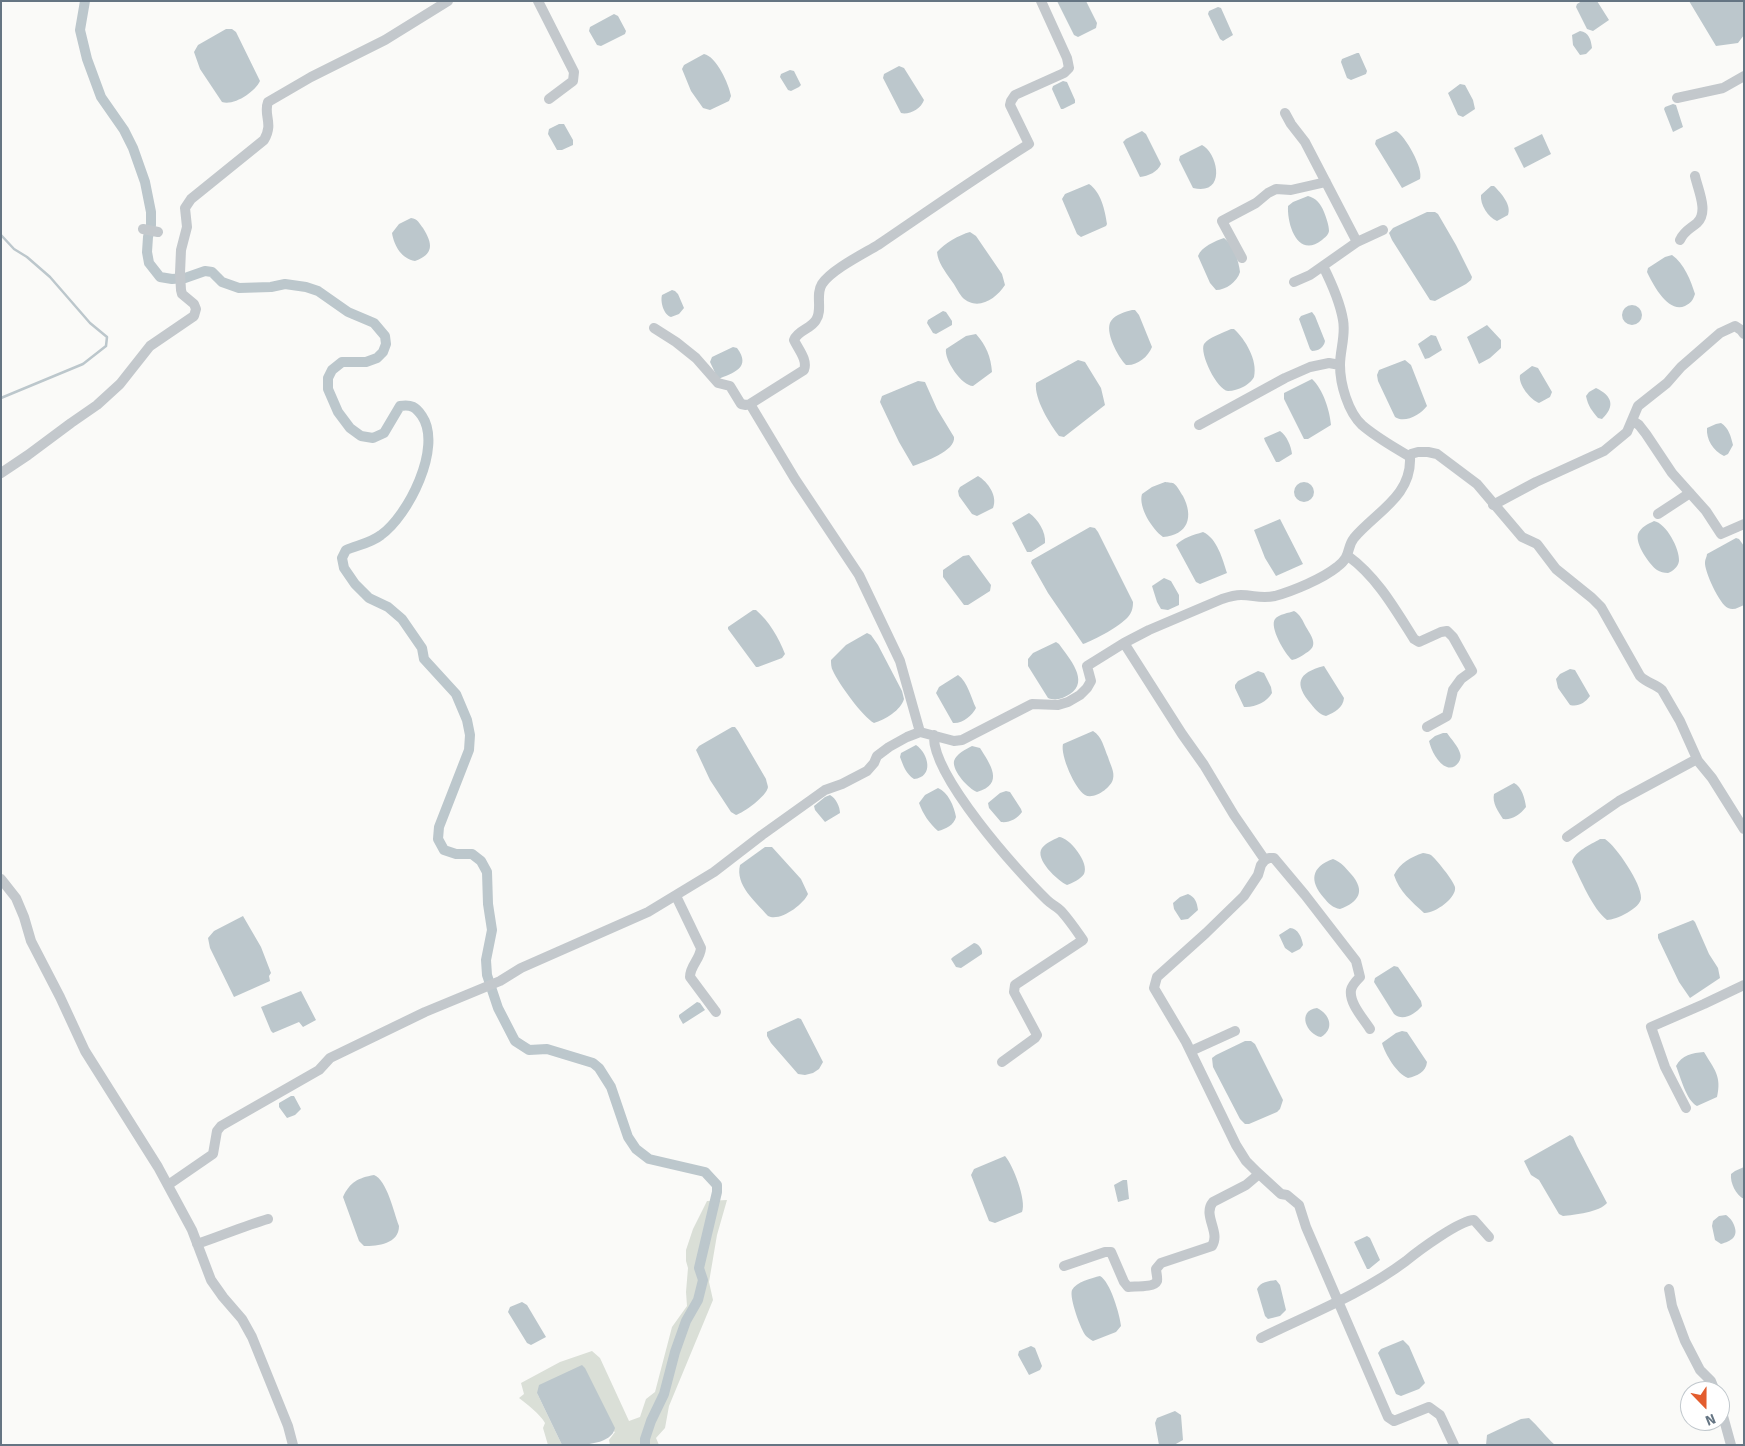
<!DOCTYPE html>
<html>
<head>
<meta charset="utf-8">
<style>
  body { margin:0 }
  #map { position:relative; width:1745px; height:1446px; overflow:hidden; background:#fafaf8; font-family:Signika,sans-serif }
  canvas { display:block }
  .frame { position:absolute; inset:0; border:2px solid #657583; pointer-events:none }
  .north { position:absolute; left:1680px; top:1381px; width:50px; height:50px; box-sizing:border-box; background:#fff; border:1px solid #c1c8cd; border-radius:50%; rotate:158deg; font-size:14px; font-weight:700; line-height:20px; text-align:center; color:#657583 }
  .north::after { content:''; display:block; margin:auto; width:18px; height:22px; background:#e35d2e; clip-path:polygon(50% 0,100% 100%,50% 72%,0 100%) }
</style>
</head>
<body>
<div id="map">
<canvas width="1745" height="1446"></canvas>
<div class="frame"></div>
<div class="north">N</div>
</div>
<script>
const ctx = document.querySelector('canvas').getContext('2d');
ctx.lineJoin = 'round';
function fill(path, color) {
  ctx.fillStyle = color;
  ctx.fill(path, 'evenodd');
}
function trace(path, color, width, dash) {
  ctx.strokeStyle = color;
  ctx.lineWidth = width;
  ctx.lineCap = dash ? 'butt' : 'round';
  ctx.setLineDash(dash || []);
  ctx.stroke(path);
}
fill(new Path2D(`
  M727,1200L717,1235L709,1282L713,1300L669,1406L665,1428L656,1438L659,1445H610L609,1440L615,1432L537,1393L562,1445H548L543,1428L545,1423C540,1414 527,1404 519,1398L524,1394L521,1383L560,1362L592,1351L600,1358L629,1421L640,1417L646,1399L655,1392L672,1327L687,1306L686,1292L688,1268L686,1261V1250L693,1229L707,1201Z`), '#dadfd7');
fill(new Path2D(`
  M1057,1H1086L1097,23L1096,28L1078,37L1074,35Z
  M1582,1H1597L1609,20L1593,31L1587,29L1576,7L1577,4Z
  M1689,1H1744V35L1738,43L1716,46Z
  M1218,7L1221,8L1233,35L1223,41L1220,39L1208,14L1209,11Z
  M614,14L618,16L626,31L625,34L601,46L597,45L589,31L590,27Z
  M226,29H232L236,32L260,81C255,92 234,106 222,102L200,69L194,52L198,45Z
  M1580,31C1589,32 1591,40 1592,48L1586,54L1580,55L1573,45L1572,35Z
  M1357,53H1359L1367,71L1366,74L1351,80L1347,78L1341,62L1342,59Z
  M704,54C716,56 729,84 731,96L729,101L710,110L703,108L691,91L682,69L684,65Z
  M899,66L904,68L924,100C921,109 909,115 901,113L883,78L884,74Z
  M790,70L794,71L801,85L799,87L791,91L788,90L780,77L781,74Z
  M1063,81L1067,82L1075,100V103L1063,109H1061L1052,89L1053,86Z
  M1460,84L1465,85L1473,100L1475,109L1463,117L1458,115L1448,93Z
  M1673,104L1676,105L1683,127L1673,132L1664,109L1665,107Z
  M559,124H564L573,140V145L562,150H557L548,134L549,129Z
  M1142,131L1146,134L1161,164C1158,172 1148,176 1140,177L1123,142L1126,139Z
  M1396,131C1405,135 1424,169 1420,179L1402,188L1375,144L1376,140Z
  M1542,134L1551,154L1524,168L1514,148Z
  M1202,145C1218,153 1227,196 1193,188L1179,160L1180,156Z
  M1089,184C1101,192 1105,210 1107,224L1106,226L1081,237L1077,234L1062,199L1065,194Z
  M1491,186H1494C1501,193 1512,205 1508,215L1497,221C1488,217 1480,205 1481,195Z
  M1308,196C1316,198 1321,204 1324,212C1326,217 1329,225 1329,231C1328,236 1325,237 1322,240C1298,259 1287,225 1288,206L1293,202Z
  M1427,212H1435L1438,214L1456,245L1472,277L1471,280L1466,284L1435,301L1430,300L1392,240L1389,233L1393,228Z
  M411,218C418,219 419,223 423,228C433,244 434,254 415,261C402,259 394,246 392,233L399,224Z
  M970,232L976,236L1002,274L1005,285C996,299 977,312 962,297C958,292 955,285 951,280C945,271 938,263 937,252C945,243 959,235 970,232Z
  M1224,238C1233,244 1239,261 1240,272C1237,282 1226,290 1216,290L1210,283L1198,256C1201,247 1215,241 1224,238Z
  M1672,255C1684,263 1691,281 1695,294C1693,300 1691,303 1685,306C1669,314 1653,285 1647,272L1648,268L1665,257Z
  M672,290L675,291L678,294L684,308L679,314L671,317C664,315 660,302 662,295Z
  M1622 315a10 10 0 1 1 20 0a10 10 0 1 1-20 0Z
  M1132,310H1135L1139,315L1152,347C1148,357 1137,366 1126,365C1118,357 1104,331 1111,321C1116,314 1125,312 1132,310Z
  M943,311L946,312L952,321V325L936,334L933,333L927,323L928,320Z
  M1312,312L1315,316L1325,341C1324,347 1319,351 1312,351L1310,349L1299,319L1301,316Z
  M1487,325L1501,340V348L1490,358L1479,364L1467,337Z
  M1231,329H1234C1245,339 1258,360 1254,377C1252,381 1247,385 1243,387C1239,389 1233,391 1228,391C1217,390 1199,353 1204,344C1209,337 1223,333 1231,329Z
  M976,334C986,345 991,357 992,372L973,386C962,386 944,360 946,349L966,336Z
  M1431,335L1436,336L1442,350L1429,358L1425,359L1418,344Z
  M733,347L737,348C752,368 733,373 718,379L710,362L712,357Z
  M1078,360L1085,362L1101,388L1105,405L1064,437L1059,436C1050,424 1034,399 1036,383Z
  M1405,360L1411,365L1427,406C1421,414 1405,424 1395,417L1378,381L1377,375L1379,370Z
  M1532,366L1538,368L1552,392L1550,397L1539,403C1531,400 1518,385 1520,375Z
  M1312,379C1323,389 1330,411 1331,425L1308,439H1304L1284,399V393Z
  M918,381L925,382L937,409L954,437C956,451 924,462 913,466L899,442L880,402L882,396Z
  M1596,388C1613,396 1615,407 1602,419L1598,418C1592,411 1588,406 1586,396L1589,392Z
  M1721,423C1729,428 1731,437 1733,445L1728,454L1724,456C1713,451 1706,439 1707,428L1716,424Z
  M1280,431C1287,436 1291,446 1292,454L1279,462H1276L1265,441L1264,438Z
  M978,476C988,482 998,496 993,508L977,516L972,514L959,496L958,491L960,487Z
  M1294 492a10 10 0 1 1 20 0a10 10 0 1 1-20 0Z
  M1165,482C1166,482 1172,483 1173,483C1178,486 1180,492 1183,496C1194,517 1188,535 1163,537C1152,529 1138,507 1142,494L1152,487Z
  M1029,513C1038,519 1046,532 1045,543L1031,552H1027L1012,523Z
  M1280,519L1303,564L1276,576L1265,558L1254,530Z
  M1654,521C1666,523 1680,549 1679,561C1678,567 1673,571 1668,573C1664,573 1660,572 1657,570C1649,564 1635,544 1638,534C1641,527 1648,524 1654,521Z
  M1090,527L1095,528L1098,532L1133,602C1133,608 1132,612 1128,617C1120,626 1095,640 1083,644L1048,593L1031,563L1032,560Z
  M1203,532C1217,538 1223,560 1227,573L1200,584L1196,582L1176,545C1183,538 1193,535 1203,532Z
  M1736,538L1739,539L1744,546V605C1739,607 1734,611 1728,608C1720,605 1704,571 1705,562C1705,559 1707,557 1707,554Z
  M969,555L991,585L990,591L968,605H964L943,577V570L963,556Z
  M1164,578L1171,581L1179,595V605L1168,610L1161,609L1157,602L1152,586Z
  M753,610H756C769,621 779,638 785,654L782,658L758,667H756L728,629V627Z
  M1294,611C1300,614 1303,621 1306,627C1312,637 1319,646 1306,653C1302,656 1297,659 1292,660C1285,654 1269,627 1275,619C1279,614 1289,613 1294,611Z
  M867,633L871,635L878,645L902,691L904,699C901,710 885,720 874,723C862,716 839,684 833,671C831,668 831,663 831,660L846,645Z
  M1056,642L1059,644C1069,658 1090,681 1070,694C1062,699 1056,701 1048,698L1028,666V659L1033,653Z
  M1324,666L1344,698C1343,708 1335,712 1326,716C1319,714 1316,710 1311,704C1294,684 1297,673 1324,666Z
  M1570,669L1575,670L1590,696C1585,703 1578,707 1570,705L1558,688L1556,679L1560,674Z
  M1258,671L1264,673L1271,687L1272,693C1267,702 1254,708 1244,707L1235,688V685L1238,681Z
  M958,675C968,682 971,698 976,708C972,716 962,724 953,723L936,693L939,687Z
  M732,727H735L738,731L766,779C766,780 768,786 768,787C767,796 743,813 736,815L731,812L710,780L696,750L699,746Z
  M1093,731C1102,736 1104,748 1108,757C1110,764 1115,772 1113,779C1111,788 1094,800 1085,795C1075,789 1060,755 1063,744Z
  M1443,733H1447C1451,739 1458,746 1460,753C1463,760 1455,770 1447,767C1438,764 1431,750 1429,741L1435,736Z
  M916,745C929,754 934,777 914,779C906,774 903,765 900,757L901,753Z
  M972,746L980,748C990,764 1005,784 977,792C969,789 952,771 954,761C956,754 966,749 972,746Z
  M1514,783C1522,787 1525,799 1526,807C1520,815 1512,820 1503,819C1498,811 1492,803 1494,794Z
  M938,788C948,792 954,806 956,817C954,825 946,829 938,831C929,823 923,814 919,803L925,795Z
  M1006,791L1010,792L1021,809L1022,812C1017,819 1009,823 1001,822L989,808L988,803L1000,793Z
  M830,795C836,798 840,807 840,813L825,822L815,810L814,806L825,797Z
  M1059,837C1069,837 1090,863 1084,874C1081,879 1072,883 1067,885C1058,881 1034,859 1042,848C1046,843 1053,840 1059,837Z
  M1600,839H1605C1616,846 1642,884 1641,898C1641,908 1616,920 1607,920C1592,908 1581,880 1572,862C1575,851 1590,845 1600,839Z
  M765,847H772L801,879L808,894C803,905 780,922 768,916C755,901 735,885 740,865Z
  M1423,853C1425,853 1429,854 1431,855C1436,859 1453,880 1455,887C1457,898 1434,914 1424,913C1412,902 1399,891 1394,875C1400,863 1411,857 1423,853Z
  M1333,859C1341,862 1345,867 1351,874C1366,891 1359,902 1340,909C1333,908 1328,903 1324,898C1309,881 1311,867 1333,859Z
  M1188,894C1195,897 1197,902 1198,910L1188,919L1181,920L1174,909L1173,903L1180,897Z
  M243,916L261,947L271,973L269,976L270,981L234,997L210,948L208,938L214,931Z
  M1693,920L1695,922L1709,954L1718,968L1720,978L1690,998L1679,982L1658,938V934Z
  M1290,928C1298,928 1302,938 1303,945L1300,949L1292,953L1285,948L1279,935Z
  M974,943C979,944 983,950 982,954L961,968L956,967L951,959L953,957Z
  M1394,966L1398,967L1421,1001L1422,1006C1415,1014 1403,1022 1394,1014L1374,982L1375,978Z
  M301,991L316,1020L303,1027L299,1022L273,1033L271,1031L261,1007Z
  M697,1002L700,1003L705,1010L683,1024L679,1017V1015Z
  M1317,1008C1330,1014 1335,1029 1321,1037C1307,1035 1296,1011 1317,1008Z
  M798,1018L801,1019L823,1062L819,1069L813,1073L805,1075L798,1074L771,1043L767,1036V1032Z
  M1402,1031L1407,1032L1427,1062C1426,1072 1417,1076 1408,1078C1397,1074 1385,1054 1382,1043L1396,1033Z
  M1245,1041H1251L1255,1044L1283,1100L1280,1109L1277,1112L1249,1124H1245L1240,1119L1213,1067L1212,1058L1216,1055Z
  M1704,1052C1714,1069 1722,1076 1717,1097L1697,1106C1686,1100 1681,1078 1676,1066C1682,1055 1692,1053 1704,1052Z
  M291,1096H294L301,1109L295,1115L287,1118L279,1107V1103Z
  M1570,1135L1573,1137L1577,1146L1607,1203C1600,1212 1574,1215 1563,1216L1559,1214L1539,1180L1531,1175L1524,1161Z
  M1005,1156C1013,1165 1027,1201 1022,1212L995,1223L989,1221L971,1175L974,1169Z
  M1744,1167V1199C1736,1195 1730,1183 1731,1174L1735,1171Z
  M374,1175C387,1180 394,1213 399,1226C399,1244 378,1246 364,1246L359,1241L343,1197C350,1182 358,1178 374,1175Z
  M1123,1180H1127L1129,1199L1118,1202L1114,1185Z
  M1726,1215C1730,1218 1732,1220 1734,1225C1739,1237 1731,1241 1721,1244L1715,1240L1712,1226L1713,1221L1719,1216Z
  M1367,1236L1370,1238L1380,1260L1369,1269H1367L1354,1242Z
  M1100,1276C1110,1281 1120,1315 1121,1326L1116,1332L1093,1341C1090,1339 1088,1338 1086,1336C1081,1330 1069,1298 1072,1290C1076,1282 1092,1278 1100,1276Z
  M1276,1280L1280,1285L1286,1310L1280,1316L1268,1319L1265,1316L1257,1289C1260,1282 1269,1281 1276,1280Z
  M522,1302L527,1305L546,1337L531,1345L527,1343L508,1312L510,1307Z
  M1403,1340L1409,1346L1425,1383L1419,1389L1401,1396L1396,1394L1378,1353L1381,1349Z
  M1031,1346L1035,1348L1042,1366L1040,1370L1029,1375L1018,1355L1019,1351Z
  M582,1365L585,1368L615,1428C611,1446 579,1445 562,1445L537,1393L539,1385Z
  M1175,1411L1181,1415L1183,1440L1174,1445H1159L1155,1423L1157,1418Z
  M1529,1418C1539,1427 1545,1436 1555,1445H1486L1487,1435L1521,1419Z`), '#bcc7cc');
trace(new Path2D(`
  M1,235L14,249L27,257L50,277L90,323L107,337L106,346L83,364L1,398`), '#bcc7cc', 2.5);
trace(new Path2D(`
  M85,1L80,30L87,59L101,97L124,130L133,148L145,182L151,212V225L148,237L147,252L149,263L160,277L172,279L185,278L205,271L212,272L222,282L239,288L271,287L285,284L306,287L318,291L348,312L374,323L385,336L386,344L383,352L377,358L366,362H342L332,370L328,378V389L338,412L350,428L361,436L373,438L384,433L400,406C411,404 416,407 422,416C443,447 408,516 381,535C371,543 358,545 346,550L342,558L344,568L355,584L369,598L388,607L402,619L422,648L424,659L456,694L467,720L470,735L469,750L439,827L438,839L444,850L456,854H472L481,861L487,872L488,904L492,930L486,960L487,975L498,1008L515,1041L529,1050L547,1049L593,1063L599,1068L611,1087L628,1137L636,1149L649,1159L705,1172L717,1185V1192L699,1268L703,1280L698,1300L686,1321L675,1352L664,1394L651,1421L645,1439V1445`), '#bcc7cc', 10);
trace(new Path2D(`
  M538,1L574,72L573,81L549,99
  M1677,98L1723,88L1744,76
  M1285,113L1291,124L1305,142L1357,242
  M143,229L158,232
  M1680,240C1684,231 1690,229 1697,223C1709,212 1698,190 1695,176
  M1242,258L1222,221L1256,203L1268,193L1276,189L1291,190L1326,182
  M1323,266C1331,282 1340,302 1343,320C1346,335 1340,350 1340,365C1340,384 1348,412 1362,425C1377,438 1394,447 1410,457
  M1294,282L1310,275L1357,242L1383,230
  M654,328L676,342L696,358L718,383L730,386L741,404L746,405L750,404
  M1633,421L1639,425L1646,434L1672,473L1706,511L1721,534L1744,524
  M1199,425L1285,378L1310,367L1329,363L1340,365
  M1,473L28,455L71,423L97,405L120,384L150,346L194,316L196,309L194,304L182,294L181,290L180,273L181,250L187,227L185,208L191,199L264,140C274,123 263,115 268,102L311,77L385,40L448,1
  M1493,505L1536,482L1604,451L1627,432L1638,406L1667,383L1681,367L1720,333L1735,326L1741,330L1744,334
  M1658,514L1690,493
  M1348,556C1377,577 1395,609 1414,639L1419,642L1441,632L1447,631L1453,637L1472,671L1461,679L1453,690L1447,716L1427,727
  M1124,643L1182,734L1204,765L1234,815L1265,860
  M920,732L900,661L859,575L795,479L750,404L804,370C808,360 798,349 794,340C798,330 811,329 816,320C823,310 815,295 822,284C831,270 863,254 878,245C928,211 978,176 1029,144L1010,105L1011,101L1015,95L1064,73L1069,68L1067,58L1041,1
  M934,735C931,775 1018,872 1047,900C1052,905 1058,907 1062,912C1070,921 1076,930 1083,940L1015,985L1014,992L1037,1035L1035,1038L1002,1062
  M1567,837L1619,801L1697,759
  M1,879L16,898L24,917L31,941L60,997L85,1051L158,1167L192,1230L211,1280L223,1297L242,1319L252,1337L288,1426L293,1445
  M676,896L701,948C700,960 690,965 690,977L716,1012
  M1370,1029C1363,1018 1349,1003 1351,990C1352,985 1357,980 1360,977L1356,961L1305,895L1274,858H1269L1265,860L1261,865L1258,875L1244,896L1206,933L1157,977L1154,988L1186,1042L1236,1145L1246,1161L1257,1172L1281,1194L1287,1195L1299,1205L1306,1227L1388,1417L1394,1421L1429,1407L1440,1415L1454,1445
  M1191,1051L1235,1031
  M1686,1108L1665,1067L1651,1027L1704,1004L1744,985
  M168,1185L213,1154L217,1131L221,1126L319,1070L330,1058L425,1012L500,981L521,968L648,912L714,872L762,835L825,790L842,784L867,771L874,763L877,756L889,747L907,737L920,732L954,741L962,740L1032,704L1058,705L1068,702L1080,695L1087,688L1091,681L1087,666L1124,643L1149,630L1222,599C1228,597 1234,595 1241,595C1254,595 1260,599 1275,596C1293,591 1322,579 1337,567C1352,556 1346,548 1354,538C1376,512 1412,496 1410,457L1411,454L1418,452H1428L1437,454L1477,484L1522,537L1537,544L1556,569L1592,598L1601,607L1640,676C1647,683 1655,684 1662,690L1680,721L1698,761L1712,778L1744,829
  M197,1244C221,1236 244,1226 268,1219
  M1064,1266L1105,1252H1111L1124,1282L1128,1287C1134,1286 1154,1288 1157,1281C1158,1279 1156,1272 1156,1269L1161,1263L1212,1246C1221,1232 1202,1215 1213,1202L1246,1185L1259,1174
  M1669,1289L1672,1306L1685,1341L1700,1370L1711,1381L1715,1391
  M1261,1338C1310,1314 1362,1294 1406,1261C1418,1251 1460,1220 1474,1220L1489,1237
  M1720,1405L1731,1445`), '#c3c8cc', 10);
</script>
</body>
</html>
